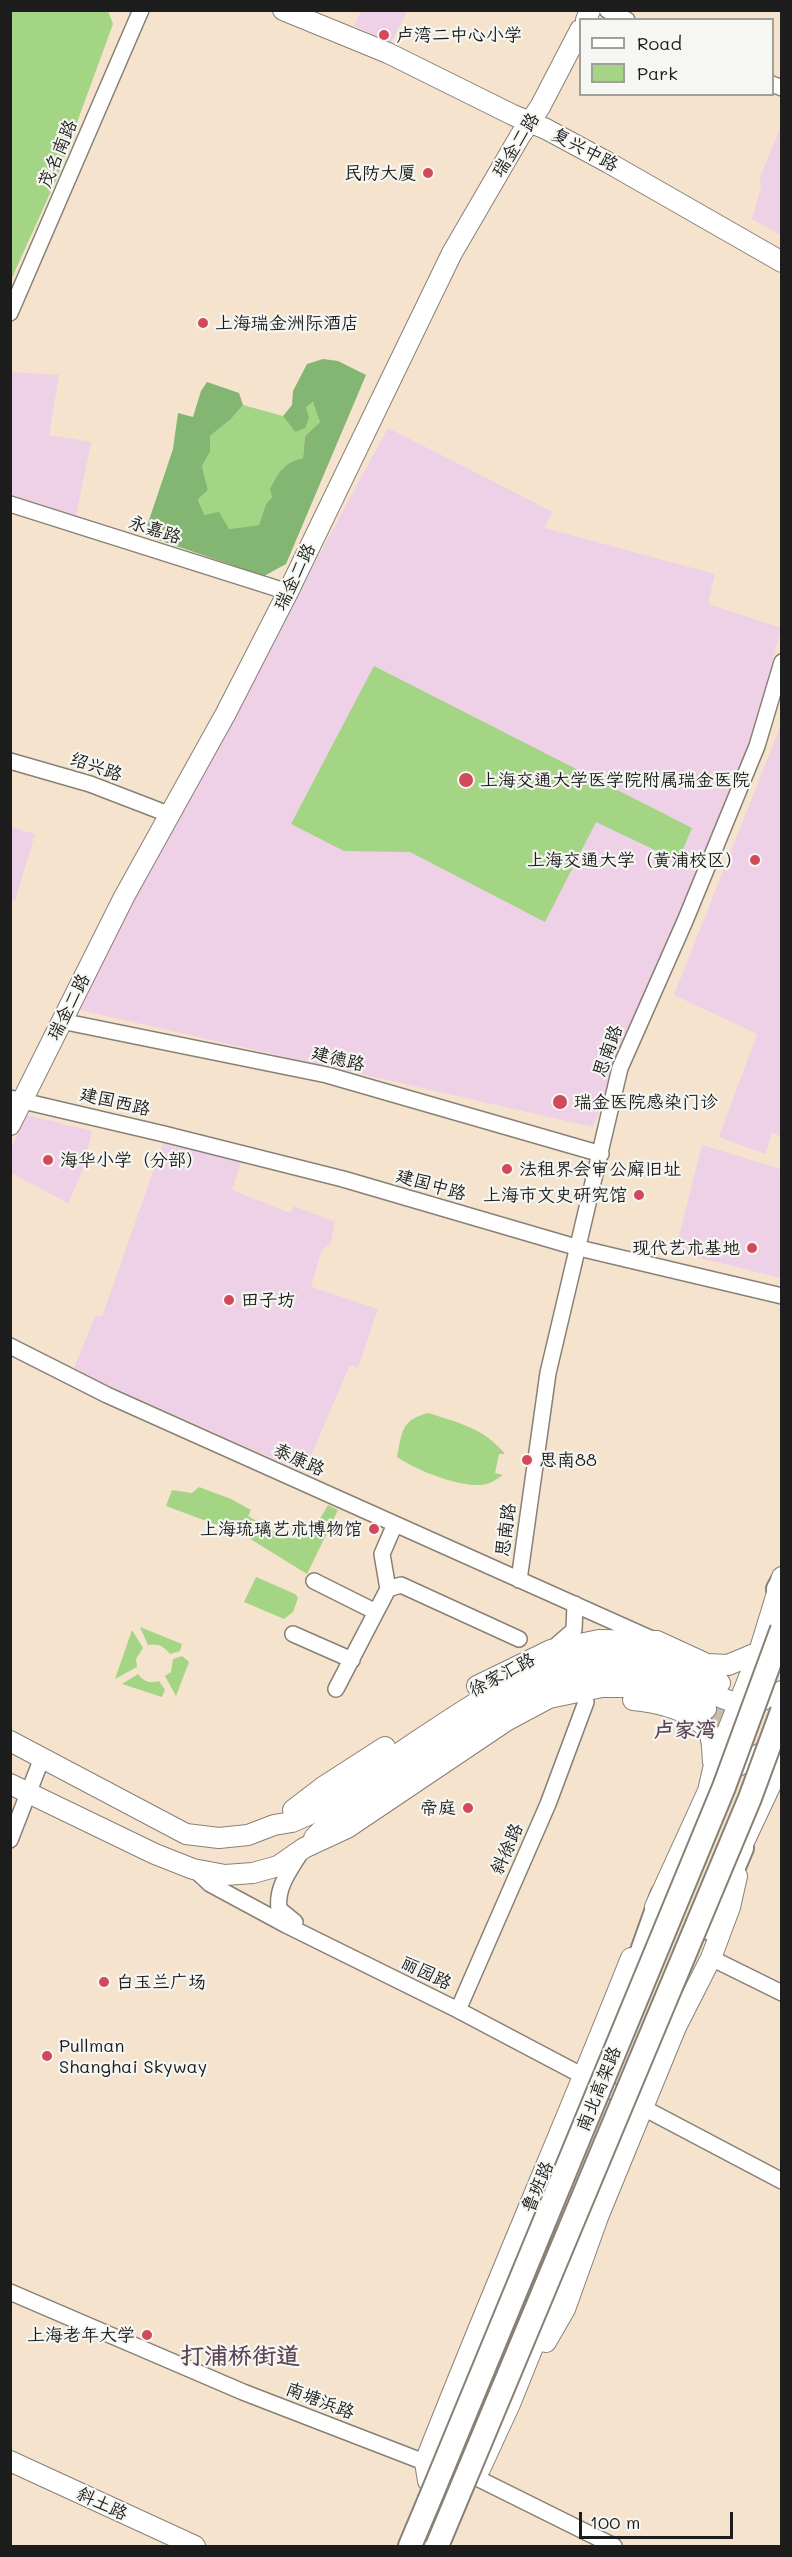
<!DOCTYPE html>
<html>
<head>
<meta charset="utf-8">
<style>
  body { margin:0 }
  #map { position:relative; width:792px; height:2557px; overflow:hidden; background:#f5e3ce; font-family:Mali,sans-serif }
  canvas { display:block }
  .frame { position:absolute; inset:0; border:12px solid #1c1c1c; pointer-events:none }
  .legend { position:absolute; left:579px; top:18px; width:195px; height:78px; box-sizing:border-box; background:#f6f6f2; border:2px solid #9f9f9c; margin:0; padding:8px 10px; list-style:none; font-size:18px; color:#1c1c1c }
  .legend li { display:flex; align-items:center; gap:12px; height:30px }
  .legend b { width:30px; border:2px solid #9f9f9c }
  .scale { position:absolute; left:579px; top:2512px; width:154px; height:27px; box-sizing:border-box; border:3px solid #1c1c1c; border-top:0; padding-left:8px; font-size:18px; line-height:21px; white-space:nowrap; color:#1c1c1c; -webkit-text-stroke:4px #f6f6f2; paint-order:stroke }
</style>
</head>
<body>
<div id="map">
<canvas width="792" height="2557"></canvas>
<div class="frame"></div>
<ul class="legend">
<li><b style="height:8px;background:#fff"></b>Road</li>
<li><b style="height:16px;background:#a3d584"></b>Park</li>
</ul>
<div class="scale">100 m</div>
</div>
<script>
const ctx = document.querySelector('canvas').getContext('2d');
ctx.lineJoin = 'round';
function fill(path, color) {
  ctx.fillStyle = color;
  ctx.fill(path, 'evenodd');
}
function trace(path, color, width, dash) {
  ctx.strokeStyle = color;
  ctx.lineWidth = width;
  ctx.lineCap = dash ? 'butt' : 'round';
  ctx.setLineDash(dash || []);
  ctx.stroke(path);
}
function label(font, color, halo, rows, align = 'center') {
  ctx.font = font + ' Mali,"LXGW WenKai TC",sans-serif';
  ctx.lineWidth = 4.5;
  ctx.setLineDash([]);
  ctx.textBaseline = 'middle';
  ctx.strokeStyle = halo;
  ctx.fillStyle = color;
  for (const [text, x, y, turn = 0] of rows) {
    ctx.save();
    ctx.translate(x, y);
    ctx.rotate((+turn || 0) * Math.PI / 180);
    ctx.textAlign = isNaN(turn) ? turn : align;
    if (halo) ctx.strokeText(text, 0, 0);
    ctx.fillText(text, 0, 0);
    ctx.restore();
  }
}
fill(new Path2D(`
  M361,11V10L407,11L391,43L354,26Z
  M781,126V235L752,219L761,187L760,177Z
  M10,372L59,375L49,435L91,442L76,516L11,495Z
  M388,428L553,512L544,528L715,574L708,604L781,628L750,744L593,1127L80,1010L128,907Z
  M781,725L782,1137L772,1133L765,1154L719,1137L757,1034L674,995Z
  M10,827L35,834L15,901L11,899Z
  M27,1115L92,1131L82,1172L68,1203L11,1173V1148Z
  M163,1143L209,1154L242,1158L232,1190L290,1213L294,1206L335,1222L331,1242L321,1252L311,1287L378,1309L358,1368L350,1365L304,1472L107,1385L74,1368L95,1316L102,1317Z
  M702,1145L781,1169V1278L675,1252Z`), '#eed0e7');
fill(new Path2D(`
  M11,10L108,11L113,24L56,180L11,280Z
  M314,402L320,422L305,436L303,458C284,462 279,472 271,489L272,497L266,504L259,525L229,529L204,516L198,498L208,490L202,466L210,452V436L231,419L243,405L283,416L295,432L305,407Z
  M374,666L692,828L678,861L596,822L545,922L410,852L344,851L291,824Z
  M428,1413C459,1423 484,1428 505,1454H499L495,1473L503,1475C498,1478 492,1483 487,1484C464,1490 416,1470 397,1457C402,1432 401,1420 428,1413Z
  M199,1487L231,1499L251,1510L248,1516C289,1539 300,1556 328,1505L338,1510L307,1574L244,1535L166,1506L172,1490L192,1493Z
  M256,1577L295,1594L298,1598L293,1612L284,1619L244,1602Z
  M140,1627L182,1644L180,1651L170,1654C164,1646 158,1643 148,1645Z
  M132,1630L143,1648L136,1659L137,1667L115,1679Z
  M182,1656L189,1662L176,1696L165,1676L171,1672L173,1659Z
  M138,1674C144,1682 151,1684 159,1681L165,1690L162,1697L122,1684Z`), '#a3d584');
fill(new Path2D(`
  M323,359L338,361L366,375L286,564L264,576L144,535L173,449L178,413L193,417L201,391L207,382L239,393L243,405L231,419L210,436V452L202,466L208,490L198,499L204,515L219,512L229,529L259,525L266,504L272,497L270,489C279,472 284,462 303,458L305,436L320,422L313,402L306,407L309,418L305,428L295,432L283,416L292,405L293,391L307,364Z`), '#82b672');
trace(new Path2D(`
  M706,1709L782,1746`), '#cabbaa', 20, [20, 10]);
const minor = new Path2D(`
  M607,10L627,20
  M772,84L782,88
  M10,313L141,10
  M10,504L288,592
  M10,761L90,784L168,814
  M61,1021L327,1075L601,1154
  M10,1098L164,1134L343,1179L579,1248L782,1296
  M10,1346L107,1395L652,1639
  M519,1580L548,1373L620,1068L685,921L757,746L782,662
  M314,1581L376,1612
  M388,1589L401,1585L519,1639
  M293,1634L352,1660
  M551,1650L574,1630L575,1604
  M336,1689L388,1589L382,1554L395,1524
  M10,1840L42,1758
  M194,1869L210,1884L286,1925L458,2010L782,2181
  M295,1922L279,1909C276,1887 290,1870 301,1852
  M711,1958L782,1993
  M458,2010L548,1804L586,1702
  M10,2292L243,2392L437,2467L477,2478L614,2546`);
const major = new Path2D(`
  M283,10L388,53L513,115L546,129L609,163L782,262
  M586,20L590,10
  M10,1125L124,897L226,713L288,592L452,253L520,136L540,107L580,30
  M477,1686L551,1650L599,1640L657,1641L707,1664L728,1665L759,1652
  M633,1700C657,1702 697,1711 709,1733C713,1741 712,1753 713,1762
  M10,1741L186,1834L219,1838L248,1835L274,1825L292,1822L308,1815C344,1790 381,1766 417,1741C483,1698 549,1649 633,1657C663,1660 692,1673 720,1683
  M723,1774L776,1745
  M10,1784L155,1854L193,1869L225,1875L253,1873L278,1866L304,1848L347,1828L506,1721L549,1698L602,1687H631L665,1692L706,1709
  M293,1810L323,1787L385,1747
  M314,1838L339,1812L451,1738L532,1690L573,1677L613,1672L668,1678L738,1704L763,1700L782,1691
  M735,1861L782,1761
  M655,1907L708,1791L714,1765L759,1652L782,1577
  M546,2342L565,2309L598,2217L676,2027L711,1958L730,1907L737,1876
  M10,2461L195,2546
  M480,2469L510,2404L579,2233
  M428,2481L425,2462C491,2293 564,2127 631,1958`);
const highway = new Path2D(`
  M778,1589L782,1582
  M708,1928L742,1848
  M632,1979L662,1895
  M410,2546L429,2501`);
trace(minor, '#888075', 18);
trace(major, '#888075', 22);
trace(highway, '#888075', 26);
trace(minor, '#fff', 15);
trace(major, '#fff', 20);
trace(highway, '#fff', 22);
const highwayBridge = new Path2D(`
  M429,2501L724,1787L782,1629
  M437,2546L750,1798L782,1711`);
trace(highwayBridge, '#888075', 26, []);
trace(highwayBridge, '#fff', 22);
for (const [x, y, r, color] of [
  [384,35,6,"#d1495b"],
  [428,173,6,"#d1495b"],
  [203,323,6,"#d1495b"],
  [466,780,8,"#d1495b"],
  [755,860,6,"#d1495b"],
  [560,1102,8,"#d1495b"],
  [48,1160,6,"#d1495b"],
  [507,1169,6,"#d1495b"],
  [639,1195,6,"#d1495b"],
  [752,1248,6,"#d1495b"],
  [229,1300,6,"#d1495b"],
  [527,1460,6,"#d1495b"],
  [374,1529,6,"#d1495b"],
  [468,1808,6,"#d1495b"],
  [104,1982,6,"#d1495b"],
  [47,2056,6,"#d1495b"],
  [147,2335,6,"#d1495b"]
]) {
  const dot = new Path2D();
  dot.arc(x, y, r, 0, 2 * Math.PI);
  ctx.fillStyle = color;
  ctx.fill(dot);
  trace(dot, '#f6f6f2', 2);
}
label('18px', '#1c1c1c', '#f6f6f2', [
  ["卢湾二中心小学",396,35],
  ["民防大厦",416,173,"right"],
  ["上海瑞金洲际酒店",215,323],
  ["上海交通大学医学院附属瑞金医院",480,780],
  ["上海交通大学（黄浦校区）",743,860,"right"],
  ["瑞金医院感染门诊",574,1102],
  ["海华小学（分部）",60,1160],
  ["法租界会审公廨旧址",519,1169],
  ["上海市文史研究馆",627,1195,"right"],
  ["现代艺术基地",740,1248,"right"],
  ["田子坊",241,1300],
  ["思南88",539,1460],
  ["上海琉璃艺术博物馆",362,1529,"right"],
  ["帝庭",456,1808,"right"],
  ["白玉兰广场",116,1982],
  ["Pullman",59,2046],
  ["Shanghai Skyway",59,2067],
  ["上海老年大学",135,2335,"right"]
], 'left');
label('18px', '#1c1c1c', '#f6f6f2', [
  ["瑞金二路",516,145,-58],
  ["复兴中路",585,150,28],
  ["茂名南路",58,154,-67],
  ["永嘉路",155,530,18],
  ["瑞金二路",295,577,-64],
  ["绍兴路",96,767,19],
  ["瑞金二路",69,1007,-63],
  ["思南路",608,1051,-70],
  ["建德路",338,1059,14],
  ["建国西路",115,1102,13],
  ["建国中路",431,1185,16],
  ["泰康路",299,1460,24],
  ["思南路",506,1530,-82],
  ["徐家汇路",502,1675,-28],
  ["斜徐路",507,1849,-66],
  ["丽园路",426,1973,26],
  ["南北高架路",599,2089,-68],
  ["鲁班路",538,2187,-67],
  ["南塘浜路",320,2401,21],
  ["斜土路",102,2504,25]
]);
label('bold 21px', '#5c4354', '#f6f6f2', [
  ["卢家湾",685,1731]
]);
label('bold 24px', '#5c4354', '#f6f6f2', [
  ["打浦桥街道",240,2357]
]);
</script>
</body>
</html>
